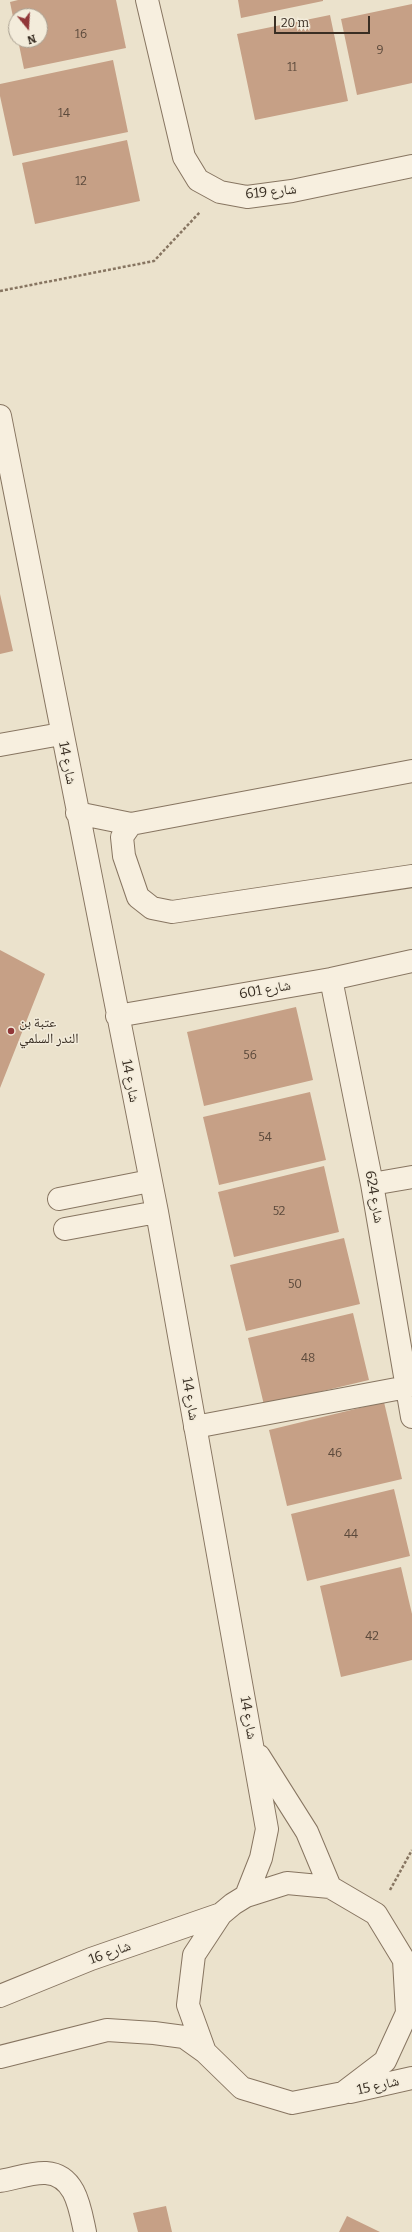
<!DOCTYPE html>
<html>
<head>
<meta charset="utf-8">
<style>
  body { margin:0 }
  #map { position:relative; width:412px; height:2232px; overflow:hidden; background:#ebe2cc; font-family:Bitter,serif }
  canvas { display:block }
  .north { position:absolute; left:8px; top:8px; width:40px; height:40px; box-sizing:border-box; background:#f3ecdb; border:1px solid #a9a091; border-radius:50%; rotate:162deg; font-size:11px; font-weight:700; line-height:16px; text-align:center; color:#392e23 }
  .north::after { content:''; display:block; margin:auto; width:14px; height:18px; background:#913738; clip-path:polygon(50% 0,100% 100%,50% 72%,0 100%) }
  .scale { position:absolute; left:274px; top:16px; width:96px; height:18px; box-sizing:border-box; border:2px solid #392e23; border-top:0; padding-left:5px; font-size:12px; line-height:14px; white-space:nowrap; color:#392e23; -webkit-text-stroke:3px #f3ecdb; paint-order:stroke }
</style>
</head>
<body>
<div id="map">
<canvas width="412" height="2232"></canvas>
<div class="north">N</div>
<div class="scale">20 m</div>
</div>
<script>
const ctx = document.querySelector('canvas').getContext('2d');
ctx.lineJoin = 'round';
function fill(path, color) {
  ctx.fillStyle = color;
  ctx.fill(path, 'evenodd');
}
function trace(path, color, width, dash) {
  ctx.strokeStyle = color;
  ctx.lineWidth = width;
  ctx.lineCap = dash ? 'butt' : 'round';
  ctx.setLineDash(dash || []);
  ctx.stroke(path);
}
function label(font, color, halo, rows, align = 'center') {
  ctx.font = font + ' Bitter,"Noto Naskh Arabic",serif';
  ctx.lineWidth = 3;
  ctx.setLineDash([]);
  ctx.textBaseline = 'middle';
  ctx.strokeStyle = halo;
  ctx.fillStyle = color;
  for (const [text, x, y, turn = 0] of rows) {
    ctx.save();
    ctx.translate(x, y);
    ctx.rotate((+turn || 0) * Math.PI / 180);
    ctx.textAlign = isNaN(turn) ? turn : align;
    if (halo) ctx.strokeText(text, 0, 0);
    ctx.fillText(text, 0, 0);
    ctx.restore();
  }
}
fill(new Path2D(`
  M18,0H116L126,48L24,69L18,40H40V16H16L15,27L10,2Z
  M238,0H323V1L241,18Z
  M412,4V83L357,95L341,19Z
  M330,15L348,101L255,120L237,34Z
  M113,60L128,132L13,156L0,96V84Z
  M127,140L140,201L35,224L22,163Z
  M0,594L13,651L0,654Z
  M0,950L45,974L0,1088Z
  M296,1007L313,1080L204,1106L187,1032Z
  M310,1092L326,1160L219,1185L203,1117Z
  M324,1166L339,1232L234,1257L218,1192Z
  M344,1238L360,1304L246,1331L230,1265Z
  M353,1313L369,1380L264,1405L248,1338Z
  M384,1402L402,1479L287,1506L269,1430Z
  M394,1489L410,1556L307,1581L291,1514Z
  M401,1567L412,1614V1660L341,1677L320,1586Z
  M166,2206L172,2232H138L133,2213Z
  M347,2216L380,2232H339Z`), '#c6a086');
const minor = new Path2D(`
  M147,0L184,157L198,180L220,192L247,197L292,191L412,166
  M0,416L157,1212L267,1829L261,1858L246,1896
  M0,745L61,734
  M77,813L131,824L412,771
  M131,824L122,837L124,856L138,897L152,908L172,912L412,876
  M331,979L372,1184L412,1417
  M117,1016L331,979L412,961
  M372,1184L412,1177
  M59,1199L150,1181
  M65,1229L157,1212
  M195,1427L407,1387
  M259,1756L307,1832L330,1887
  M0,1996L91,1959L221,1914
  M0,2057L107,2030L154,2033L184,2037L205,2052L242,2088L292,2103L343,2093L385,2061L407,2013L404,1960L376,1914L330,1887L287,1883L246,1896L233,1904L221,1914L194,1955L188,2005L205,2052
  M350,2092L412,2078
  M0,2181C13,2179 33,2172 46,2173C76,2175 80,2209 85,2232`);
trace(minor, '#877561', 24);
trace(new Path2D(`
  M0,291L154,261L200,212
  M390,1890L412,1850`), '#877561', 2.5, [3, 2]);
trace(minor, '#f7efdf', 22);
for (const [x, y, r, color] of [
  [11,1031,4,"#913738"]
]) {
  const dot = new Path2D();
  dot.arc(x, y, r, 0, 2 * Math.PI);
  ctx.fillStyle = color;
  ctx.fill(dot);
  trace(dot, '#f3ecdb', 1.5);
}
label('12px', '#5c4a3c', null, [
  ["16",81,35],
  ["9",380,51],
  ["11",292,68],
  ["14",64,114],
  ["12",81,182],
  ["56",250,1056],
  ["54",265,1138],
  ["52",279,1212],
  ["50",295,1285],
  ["48",308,1359],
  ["46",335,1454],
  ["44",351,1535],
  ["42",372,1637]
]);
label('14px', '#392e23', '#f3ecdb', [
  ["شارع 619",271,192,-6],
  ["شارع 14",67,763,79],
  ["شارع 601",265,990,-10],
  ["شارع 14",130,1081,79],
  ["شارع 624",374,1197,80],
  ["شارع 14",190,1399,80],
  ["شارع 14",248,1718,80],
  ["شارع 16",110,1953,-20],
  ["شارع 15",378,2086,-13]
]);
label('14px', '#392e23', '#f3ecdb', [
  ["عتبة بن",19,1023],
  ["الندر السلمي",19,1039]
], 'left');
</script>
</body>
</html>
